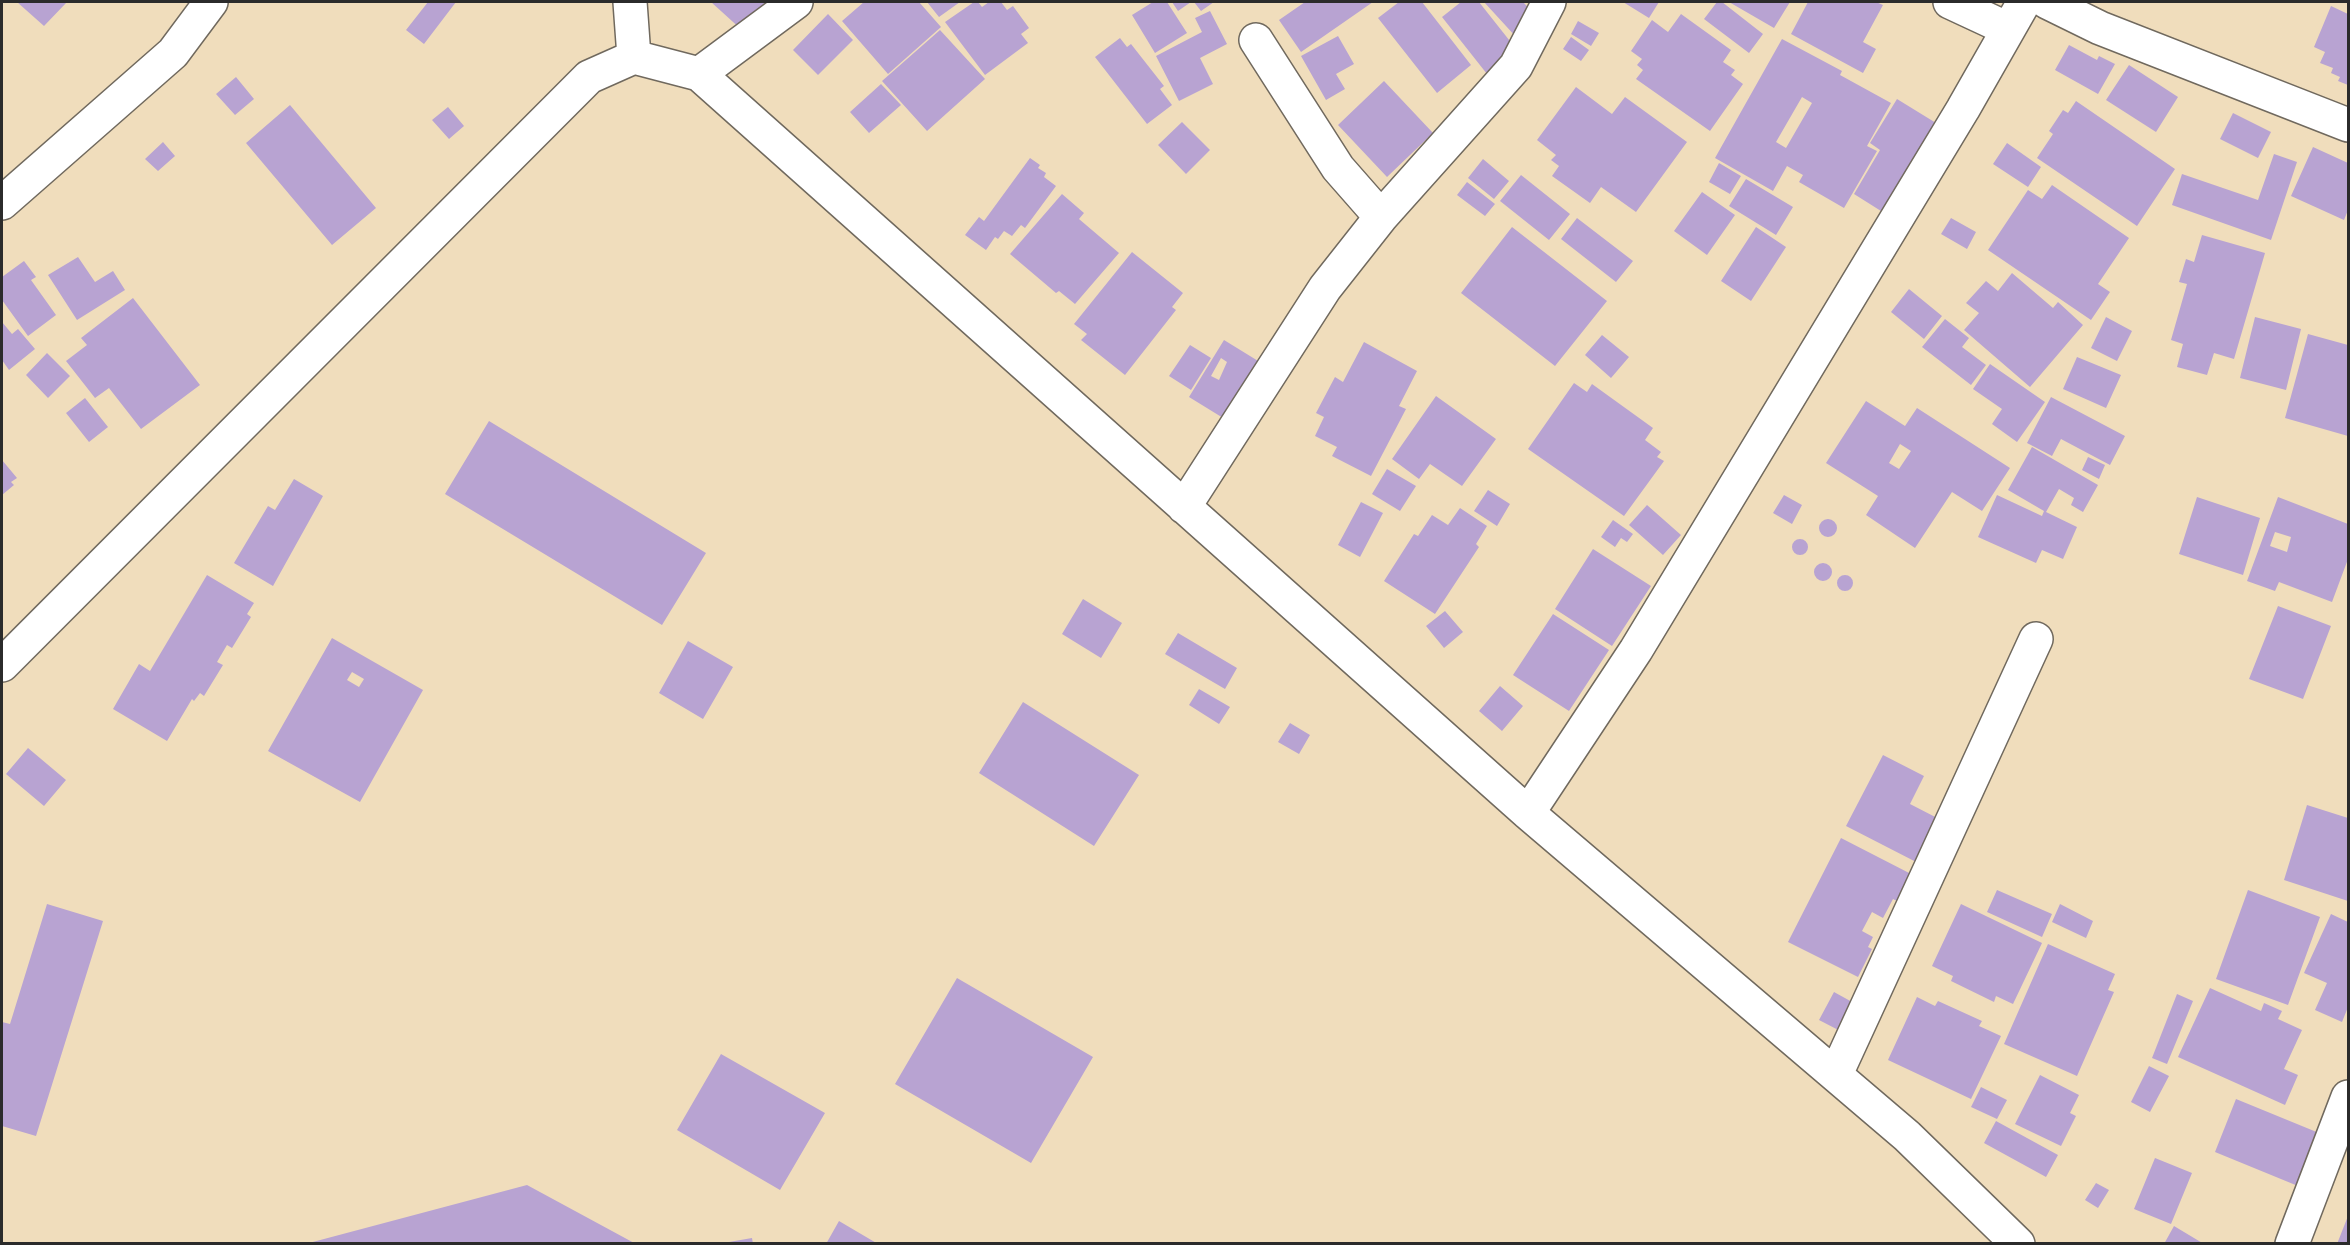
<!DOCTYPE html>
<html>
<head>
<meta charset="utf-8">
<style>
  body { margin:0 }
  #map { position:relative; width:2350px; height:1245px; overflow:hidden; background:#f0ddbc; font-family:Mali,sans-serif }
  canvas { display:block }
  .frame { position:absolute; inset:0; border:3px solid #2b2b2b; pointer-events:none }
</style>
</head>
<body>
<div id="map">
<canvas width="2350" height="1245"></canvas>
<div class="frame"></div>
</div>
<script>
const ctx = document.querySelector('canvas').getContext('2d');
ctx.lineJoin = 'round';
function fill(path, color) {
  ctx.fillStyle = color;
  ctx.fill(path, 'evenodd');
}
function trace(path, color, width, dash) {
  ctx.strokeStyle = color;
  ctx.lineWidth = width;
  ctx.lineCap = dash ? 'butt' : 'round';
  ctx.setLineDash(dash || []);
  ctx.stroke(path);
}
fill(new Path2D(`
  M17,2H67L44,26Z
  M428,2H456L424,44L406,30Z
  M711,2H771L743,31Z
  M864,2H919L941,27L888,74L842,21Z
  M927,2H960L939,17Z
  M974,2H978L982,7L989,2H1001L1007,10L1013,6L1029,28L1021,34L1028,43L985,75L945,22Z
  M1153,2H1167L1187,33L1155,53L1132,15Z
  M1172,2H1191L1178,11Z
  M1194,2H1214L1201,11Z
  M1305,2H1373L1301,52L1279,20Z
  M1399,2H1422L1471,65L1437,93L1378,18Z
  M1461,2H1479L1517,50L1487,74L1442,17Z
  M1484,2H1523L1539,19L1517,38Z
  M1623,2H1659L1649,18Z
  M1717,2H1722L1763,34L1749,53L1704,19Z
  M1729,2H1790L1774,28Z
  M1808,2H1876L1883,5L1863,42L1876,49L1863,73L1791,34Z
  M2331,6L2348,14V85L2338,81L2340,77L2331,73L2333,68L2320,63L2325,52L2314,47Z
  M1210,11L1227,44L1200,58L1213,84L1179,101L1156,56L1202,32L1195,18Z
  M828,14L853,40L818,75L793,50Z
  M1681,14L1731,50L1723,62L1735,70L1731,75L1743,84L1710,131L1636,79L1643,70L1637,65L1642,59L1631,51L1652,20L1668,32Z
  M1578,21L1599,33L1591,46L1571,34Z
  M940,30L985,79L927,131L882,81Z
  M1338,36L1354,64L1336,74L1345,89L1326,100L1301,56Z
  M1571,37L1589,50L1581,61L1563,49Z
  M1120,38L1127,47L1131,44L1164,86L1160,89L1172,105L1147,124L1095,57Z
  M1782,39L1842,71L1840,75L1891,103L1867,146L1877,151L1844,208L1799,182L1803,175L1787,166L1773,191L1715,158ZM1802,97L1812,103L1786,148L1776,142Z
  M2069,45L2097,60L2099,56L2115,64L2098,94L2055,70Z
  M2129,65L2178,97L2156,132L2106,100Z
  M236,77L254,99L235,115L216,94Z
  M1384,81L1433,133L1387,177L1338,125Z
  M881,84L901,105L869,133L850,112Z
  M1576,87L1612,114L1625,97L1687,142L1636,212L1601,187L1590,203L1552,176L1559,166L1551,160L1556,155L1537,140Z
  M1897,99L1936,123L1881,211L1854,194L1880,150L1870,143Z
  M2076,101L2175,169L2137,226L2037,158L2053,134L2049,131L2063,110L2068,113Z
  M290,105L376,208L332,245L246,143Z
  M448,107L464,126L449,139L432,120Z
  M2233,113L2271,132L2258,158L2220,139Z
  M1182,122L1210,150L1186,174L1158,145Z
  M163,142L175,156L158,171L145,159Z
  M2007,143L2041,167L2028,187L1993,164Z
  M2313,147L2348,163L2347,191L2348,210L2344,220L2291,196Z
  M2274,154L2297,162L2271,240L2172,205L2182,174L2258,200Z
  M1030,158L1040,165L1038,168L1046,173L1044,177L1056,186L1025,228L1021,225L1012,236L1004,231L998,239L995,237L986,250L965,235L979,217L984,221Z
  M1483,159L1509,181L1494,199L1468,178Z
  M1719,163L1741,176L1730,194L1709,182Z
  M1521,175L1570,214L1549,240L1500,201Z
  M1746,179L1793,207L1776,235L1729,206Z
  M1467,182L1495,204L1485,216L1457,195Z
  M2052,185L2129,238L2098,284L2110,292L2091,320L1988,250L2028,190L2042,199Z
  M1702,192L1735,215L1707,255L1674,231Z
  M1062,194L1084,213L1079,219L1119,253L1075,304L1059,291L1056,293L1010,254Z
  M1577,218L1633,261L1616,282L1561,239Z
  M1951,218L1976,232L1967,249L1941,234Z
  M1512,227L1607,301L1555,366L1461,293Z
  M1756,227L1786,247L1751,301L1721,281Z
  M2202,235L2265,253L2234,359L2214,353L2207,375L2177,367L2183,344L2171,340L2187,284L2179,282L2186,259L2194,262Z
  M1132,252L1183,293L1172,307L1176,310L1125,375L1081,340L1087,334L1074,324Z
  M78,257L95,282L113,271L125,290L77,320L48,275Z
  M24,261L36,277L31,280L56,315L28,336L2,300V277Z
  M2012,273L2053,308L2058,302L2083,325L2030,387L1964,330L1979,313L1966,303L1986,281L1998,291Z
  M1909,289L1942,316L1924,339L1891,312Z
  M133,298L200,385L141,429L109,388L95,398L66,361L87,345L81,338Z
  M2106,317L2132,331L2117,361L2091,348Z
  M2255,317L2301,329L2286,390L2240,378Z
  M1945,319L1969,338L1962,347L1986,365L1971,385L1922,347Z
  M2,322L12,334L18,329L35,349L9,370L2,360Z
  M2308,334L2348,345V436L2285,418Z
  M1602,335L1629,357L1611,378L1585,355Z
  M1224,340L1263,364L1228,421L1189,397ZM1221,358L1227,362L1219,380L1211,376Z
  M1364,342L1417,371L1399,406L1406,409L1371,476L1332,456L1337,447L1315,436L1324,417L1316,413L1335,377L1343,382Z
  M1190,345L1211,358L1191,390L1169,376Z
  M47,353L70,376L48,398L26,375Z
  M2077,357L2121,375L2106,408L2063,389Z
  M1990,364L2045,402L2017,442L1992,424L2002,409L1973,389Z
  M1574,383L1587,392L1592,384L1653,428L1645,440L1661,452L1657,457L1664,461L1624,516L1528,449Z
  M1436,396L1496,439L1462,486L1430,464L1419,479L1392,459Z
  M2051,397L2125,436L2110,465L2061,439L2052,456L2027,443Z
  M85,398L108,427L89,442L66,413Z
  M1866,401L1905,426L1917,408L2010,468L1982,511L1952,492L1915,548L1866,515L1878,496L1826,463ZM1900,444L1911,451L1899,469L1889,463Z
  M489,421L706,553L662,625L445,494Z
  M2032,447L2098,485L2083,512L2071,505L2074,498L2059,489L2046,512L2077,527L2063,559L2042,550L2036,563L1978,537L1997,495L2042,516L2044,511L2008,490Z
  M2088,457L2105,465L2099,479L2082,470Z
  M2,460L17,478L11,482L14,485L2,495Z
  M1387,469L1416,486L1400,511L1372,494Z
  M294,479L323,496L273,586L234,563L268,506L275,510Z
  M1488,490L1510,504L1497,526L1474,511Z
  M1784,495L1802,505L1792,524L1773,513Z
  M2197,497L2260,518L2243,575L2179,554Z
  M2278,497L2348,524V559L2332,602L2279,582L2275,591L2247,581ZM2275,532L2291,537L2287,552L2270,546Z
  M1361,502L1383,513L1360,557L1338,545Z
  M1647,505L1681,535L1663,555L1629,525Z
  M1460,508L1487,526L1476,544L1479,547L1435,614L1384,581L1414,534L1418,536L1432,515L1448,525Z
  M1819 528a9 9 0 1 1 18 0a9 9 0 1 1-18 0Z
  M1613,520L1633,534L1627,542L1621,538L1615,547L1601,537Z
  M1792 547a8 8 0 1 1 16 0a8 8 0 1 1-16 0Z
  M1593,549L1651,586L1612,646L1555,609Z
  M1814 572a9 9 0 1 1 18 0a9 9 0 1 1-18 0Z
  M1837 583a8 8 0 1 1 16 0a8 8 0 1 1-16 0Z
  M207,575L254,603L247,614L251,617L232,648L227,645L217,662L223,665L204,696L200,693L194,701L192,699L167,741L113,709L139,664L150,671Z
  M1083,599L1122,623L1101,658L1062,634Z
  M2278,606L2331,626L2303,699L2249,679Z
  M1445,611L1463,632L1444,648L1426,626Z
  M1553,614L1609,650L1569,711L1513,675Z
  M1178,633L1237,668L1225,689L1165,654Z
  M332,638L423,690L360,802L268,751ZM352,672L364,679L359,687L347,680Z
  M688,641L733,667L703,719L659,693Z
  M1500,686L1523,706L1502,731L1479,711Z
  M1199,689L1230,707L1219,724L1189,705Z
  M1023,702L1139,775L1094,846L979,773Z
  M1290,723L1310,735L1299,754L1278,742Z
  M28,748L66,780L44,806L6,774Z
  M1883,755L1924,776L1910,804L1943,821L1920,864L1846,826Z
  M2307,805L2348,818V901L2284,880Z
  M1841,838L1913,875L1899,902L1893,899L1883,918L1872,912L1862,931L1873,937L1868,947L1872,949L1858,977L1788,942Z
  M1997,890L2052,914L2042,937L1987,912Z
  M2248,890L2320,917L2288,1005L2216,979Z
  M47,904L103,921L36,1136L2,1126V1022L10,1024Z
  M1961,904L2042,943L2013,1004L1996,996L1994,1002L1951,981L1953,976L1932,966Z
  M2060,904L2093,921L2086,938L2052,922Z
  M2331,914L2348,922V1007L2342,1022L2315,1010L2327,983L2304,973Z
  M2048,944L2115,974L2108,990L2114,992L2077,1076L2004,1044Z
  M957,978L1093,1057L1031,1163L895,1084Z
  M2210,988L2261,1011L2264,1003L2282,1011L2278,1019L2302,1030L2284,1069L2298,1075L2285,1105L2178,1057Z
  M1834,992L1863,1008L1848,1035L1819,1020Z
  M2177,994L2193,1001L2167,1064L2152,1058Z
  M1917,997L1935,1006L1938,1001L1982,1021L1979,1026L2001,1036L1971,1099L1888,1060Z
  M721,1054L825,1113L780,1190L677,1130Z
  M2149,1066L2169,1076L2150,1112L2131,1102Z
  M2040,1075L2079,1095L2070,1113L2076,1116L2061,1146L2015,1124Z
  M1981,1087L2007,1100L1997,1119L1971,1107Z
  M2236,1099L2319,1133L2298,1186L2215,1152Z
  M1996,1121L2058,1155L2046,1177L1984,1143Z
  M2155,1158L2192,1173L2171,1224L2134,1209Z
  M2096,1183L2109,1190L2098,1208L2085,1200Z
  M527,1185L636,1244H309V1243Z
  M2348,1216V1244H2337Z
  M839,1221L878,1244H826Z
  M2174,1226L2204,1244H2164Z
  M752,1238L753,1244H729V1242Z`), '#b8a3d2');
const minor = new Path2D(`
  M630,2L634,57
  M1950,2L2008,29
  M2047,2L2100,28L2348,125
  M1256,40L1338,168L1381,217
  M699,74L796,2
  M2,203L173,53L211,2
  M1184,507L1325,288L1381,217L1516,66L1549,2
  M2,665L589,77L634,57L699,74L1528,813L1907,1136L2018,1244
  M1528,813L1636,650L1963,109L2024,2
  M1836,1074L2036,639
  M2292,1244L2348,1097`);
trace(minor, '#70695e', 36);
trace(minor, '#fff', 33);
</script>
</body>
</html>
